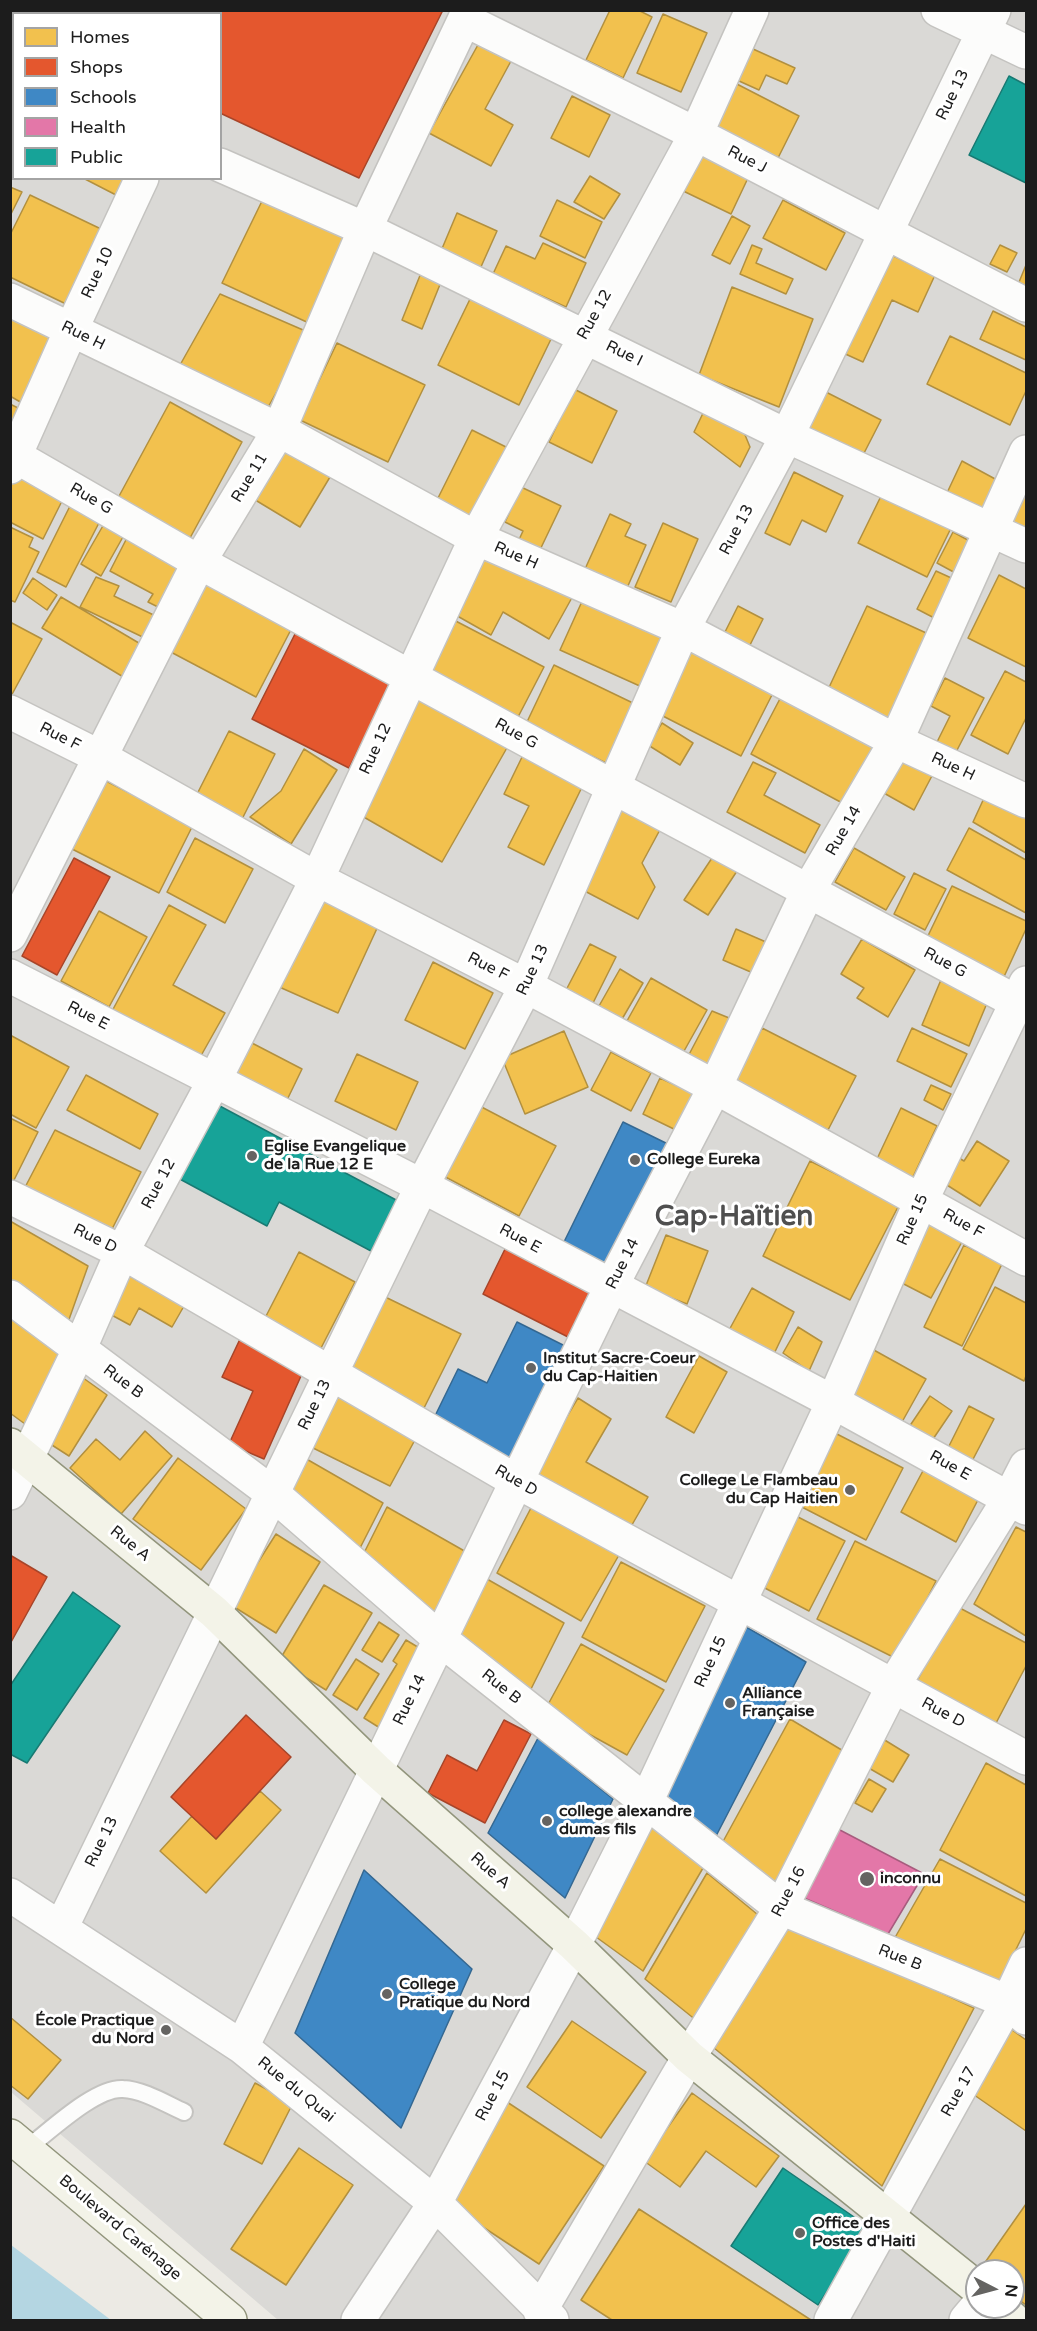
<!DOCTYPE html>
<html>
<head>
<meta charset="utf-8">
<style>
  body { margin:0 }
  #map { position:relative; width:1037px; height:2331px; overflow:hidden; background:#eceae4; font-family:"Varela Round",sans-serif }
  canvas { display:block }
  .frame { position:absolute; inset:0; border:12px solid #1c1c1c; pointer-events:none }
  .legend { position:absolute; left:12px; top:12px; width:210px; height:168px; box-sizing:border-box; background:#fff; border:2px solid #a4a4a4; margin:0; padding:8px 10px; list-style:none; font-size:18px; color:#1c1c1c }
  .legend li { display:flex; align-items:center; gap:12px; height:30px }
  .legend b { width:30px; border:2px solid #a4a4a4 }
  .north { position:absolute; left:965px; top:2259px; width:60px; height:60px; box-sizing:border-box; background:#fff; border:2px solid #a4a4a4; border-radius:50%; rotate:96deg; font-size:16px; font-weight:700; line-height:24px; text-align:center; color:#1c1c1c }
  .north::after { content:''; display:block; margin:auto; width:21px; height:27px; background:#656462; clip-path:polygon(50% 0,100% 100%,50% 72%,0 100%) }
</style>
</head>
<body>
<div id="map">
<canvas width="1037" height="2331"></canvas>
<div class="frame"></div>
<ul class="legend">
<li><b style="height:16px;background:#f2c14e"></b>Homes</li>
<li><b style="height:16px;background:#e4572e"></b>Shops</li>
<li><b style="height:16px;background:#3f88c5"></b>Schools</li>
<li><b style="height:16px;background:#e377a8"></b>Health</li>
<li><b style="height:16px;background:#17a398"></b>Public</li>
</ul>
<div class="north">N</div>
</div>
<script>
const ctx = document.querySelector('canvas').getContext('2d');
ctx.lineJoin = 'round';
function fill(path, color) {
  ctx.fillStyle = color;
  ctx.fill(path, 'evenodd');
}
function trace(path, color, width, dash) {
  ctx.strokeStyle = color;
  ctx.lineWidth = width;
  ctx.lineCap = dash ? 'butt' : 'round';
  ctx.setLineDash(dash || []);
  ctx.stroke(path);
}
function label(font, color, halo, rows, align = 'center') {
  ctx.font = font + ' "Varela Round",sans-serif';
  ctx.lineWidth = 6;
  ctx.setLineDash([]);
  ctx.textBaseline = 'middle';
  ctx.strokeStyle = halo;
  ctx.fillStyle = color;
  for (const [text, x, y, turn = 0] of rows) {
    ctx.save();
    ctx.translate(x, y);
    ctx.rotate((+turn || 0) * Math.PI / 180);
    ctx.textAlign = isNaN(turn) ? turn : align;
    if (halo) ctx.strokeText(text, 0, 0);
    ctx.fillText(text, 0, 0);
    ctx.restore();
  }
}
fill(new Path2D(`
  M11,11H1026V2320H278L11,2092ZM14,14H220V178H14ZM977,2271H1013V2307H977Z`), '#dad9d6');
fill(new Path2D(`
  M10,2245H11L111,2320H11Z`), '#b4d6e2');
const homes = new Path2D(`
  M610,10H638L652,17L623,78L586,60Z
  M663,14L707,33L681,92L637,73Z
  M479,43L511,61L485,109L513,125L491,166L429,133Z
  M742,44L795,68L787,84L766,75L759,90L728,76Z
  M14,74V138L10,136V81Z
  M731,81L799,116L777,160L709,124Z
  M572,96L610,115L589,157L551,138Z
  M694,152L748,178L731,214L677,188Z
  M590,176L620,194L604,219L574,202Z
  M83,178H125L118,196Z
  M10,187L22,192L10,216Z
  M30,195L101,229L66,304L10,277V235Z
  M263,199L352,239L311,324L222,283Z
  M557,200L602,222L585,258L540,236Z
  M783,200L845,233L826,270L763,238Z
  M457,213L497,231L480,269L441,251Z
  M732,216L750,226L730,264L712,255Z
  M543,243L586,263L566,307L493,274L506,246L535,259Z
  M752,245L762,249L756,263L793,279L786,294L740,274Z
  M1000,245L1017,253L1007,272L990,264Z
  M887,253L935,275L918,312L892,300L863,362L841,352Z
  M1026,265V291L1017,287Z
  M421,273L441,282L422,329L402,320Z
  M732,287L813,319L779,407L699,375Z
  M220,294L310,333L267,409L180,365Z
  M472,295L553,335L519,405L438,365Z
  M10,304L61,334L22,403L10,396Z
  M993,311L1026,327V360L980,339Z
  M950,336L1026,373V391L1010,425L927,384Z
  M337,343L425,385L388,462L300,420Z
  M574,389L617,411L592,463L549,442Z
  M820,389L881,420L860,461L800,430Z
  M170,402L242,442L190,538L118,498Z
  M10,404L20,409L10,427Z
  M705,409L743,430L750,447L740,467L694,432Z
  M472,430L508,448L473,518L437,500Z
  M281,448L330,477L300,527L252,498Z
  M962,461L997,480L982,512L946,495Z
  M16,472L64,497L43,539L10,522V483Z
  M794,472L843,496L826,532L802,520L790,545L765,533Z
  M1026,472V532L1001,518Z
  M521,487L561,506L538,554L517,544L523,531L505,522Z
  M883,492L952,526L927,577L858,543Z
  M73,500L103,515L66,587L37,572Z
  M610,514L631,524L625,536L646,545L627,588L585,569Z
  M108,517L128,528L101,576L81,564Z
  M663,523L698,539L671,602L635,587Z
  M10,527L33,538L29,547L39,552L15,602L10,600Z
  M131,530L192,562L166,611L148,602L153,594L110,571Z
  M953,532L977,545L961,576L937,563Z
  M488,546L574,594L549,639L503,612L491,635L452,613Z
  M936,571L960,582L940,621L917,609Z
  M206,573L296,620L256,697L167,650Z
  M999,575L1026,589V667L968,638Z
  M96,577L119,586L114,596L162,619L151,641L80,607Z
  M33,578L57,595L47,610L23,593Z
  M61,597L149,649L130,681L42,628Z
  M584,597L666,634L642,687L560,650Z
  M738,606L763,619L747,651L722,638Z
  M867,606L935,637L894,728L825,696Z
  M448,617L544,667L517,719L421,669Z
  M10,622L42,639L10,698Z
  M690,646L775,689L741,756L657,713Z
  M554,665L635,704L606,763L526,724Z
  M1005,671L1026,682V718L1008,754L971,735Z
  M945,678L984,698L954,756L935,746L950,716L931,706Z
  M783,693L878,743L846,805L751,754Z
  M421,696L508,746L442,862L355,812Z
  M662,723L693,743L680,765L648,745Z
  M229,731L275,754L237,829L191,806Z
  M304,749L337,770L291,844L250,817L281,791Z
  M524,753L584,783L544,865L508,847L529,806L504,794Z
  M902,755L934,772L914,810L882,792Z
  M753,762L776,773L764,795L820,825L805,853L727,812Z
  M106,781L193,825L159,893L72,849Z
  M985,796L1026,818V853L973,822Z
  M623,802L662,826L642,863L655,887L638,919L579,888Z
  M969,828L1026,860V913L947,870Z
  M195,838L253,869L225,923L167,892Z
  M854,848L905,877L886,910L835,882Z
  M716,852L739,868L708,915L684,900Z
  M914,873L946,889L925,930L894,914Z
  M952,886L1026,921V929L1002,981L924,944Z
  M318,896L379,924L338,1013L277,986Z
  M169,905L206,925L173,985L225,1013L198,1061L111,1013Z
  M99,911L147,937L109,1007L61,981Z
  M736,929L766,942L753,973L723,960Z
  M862,939L915,970L888,1017L857,998L864,988L841,974Z
  M590,944L616,957L591,1007L564,994Z
  M433,962L493,993L465,1049L405,1020Z
  M620,969L643,983L618,1026L595,1013Z
  M943,975L990,996L969,1046L922,1025Z
  M651,978L707,1010L679,1060L623,1028Z
  M712,1011L734,1020L707,1074L685,1062Z
  M762,1028L856,1076L828,1130L735,1082Z
  M912,1028L967,1054L951,1087L897,1061Z
  M564,1031L588,1087L525,1114L502,1058Z
  M10,1035L69,1067L36,1128L10,1114Z
  M250,1042L302,1069L287,1100L234,1073Z
  M611,1052L651,1073L631,1111L591,1090Z
  M357,1054L418,1082L396,1130L335,1101Z
  M86,1075L158,1114L140,1149L67,1110Z
  M660,1078L697,1095L680,1132L643,1114Z
  M931,1085L951,1094L943,1110L924,1100Z
  M472,1102L556,1146L519,1216L436,1172Z
  M901,1108L937,1126L912,1179L876,1161Z
  M10,1118L38,1132L10,1188Z
  M55,1130L141,1172L107,1239L22,1193Z
  M977,1141L1009,1161L980,1206L939,1180L954,1155L964,1161Z
  M810,1161L899,1205L850,1300L763,1256Z
  M10,1221L88,1266L67,1325L10,1281Z
  M928,1221L963,1240L931,1298L896,1280Z
  M666,1235L708,1251L687,1304L645,1288Z
  M964,1245L1002,1264L962,1346L924,1327Z
  M299,1252L355,1282L320,1350L264,1320Z
  M126,1274L184,1306L172,1327L139,1308L130,1325L106,1312Z
  M995,1287L1026,1303V1376L1024,1381L963,1349Z
  M752,1288L794,1312L772,1358L728,1332Z
  M375,1292L461,1334L423,1410L338,1367Z
  M10,1316L62,1353L25,1424L10,1413Z
  M798,1327L822,1342L809,1371L783,1353Z
  M872,1349L926,1379L902,1422L848,1393Z
  M699,1356L727,1372L694,1433L666,1417Z
  M79,1375L107,1395L69,1456L41,1438Z
  M334,1392L416,1438L390,1486L305,1444Z
  M930,1396L952,1411L929,1445L907,1430Z
  M578,1398L611,1419L586,1462L648,1497L629,1530L533,1473Z
  M969,1406L994,1419L970,1465L946,1452Z
  M145,1431L172,1456L121,1514L70,1468L96,1439L120,1460Z
  M833,1432L903,1468L866,1540L796,1504Z
  M303,1457L383,1503L358,1552L283,1497Z
  M178,1458L246,1509L201,1570L133,1519Z
  M925,1467L980,1496L956,1542L901,1512Z
  M532,1506L619,1555L581,1621L497,1573Z
  M387,1507L475,1557L441,1623L362,1557Z
  M796,1516L845,1541L809,1611L759,1585Z
  M1016,1527L1026,1532V1636L974,1604Z
  M276,1534L320,1562L276,1633L231,1605Z
  M855,1541L936,1581L897,1659L817,1619Z
  M621,1562L705,1606L666,1682L582,1637Z
  M487,1579L564,1623L530,1691L458,1637Z
  M324,1585L372,1613L326,1690L279,1661Z
  M956,1606L1026,1643V1666L995,1725L917,1681Z
  M379,1622L399,1635L382,1662L362,1650Z
  M406,1640L426,1652L380,1728L364,1718L397,1664L393,1661Z
  M581,1644L664,1690L627,1755L545,1710Z
  M356,1659L379,1674L357,1710L333,1695Z
  M790,1719L850,1755L774,1891L720,1847Z
  M883,1739L909,1755L893,1782L867,1767Z
  M986,1763L1026,1785V1896L940,1850Z
  M869,1779L886,1789L872,1812L855,1803Z
  M260,1791L281,1810L206,1893L160,1851L192,1816L216,1839Z
  M645,1819L703,1868L643,1971L585,1929Z
  M940,1859L1026,1903V1929L1000,1982L893,1941Z
  M707,1873L763,1919L702,2025L645,1979Z
  M782,1919L974,2008L882,2186L708,2043Z
  M10,2017L61,2060L28,2099L10,2085Z
  M572,2021L646,2072L601,2138L527,2087Z
  M1008,2027L1026,2040V2131L967,2090Z
  M255,2083L293,2103L262,2164L224,2144Z
  M692,2093L779,2156L756,2187L706,2151L680,2187L644,2161Z
  M507,2102L604,2166L539,2264L442,2200Z
  M299,2148L353,2185L286,2285L231,2249Z
  M1026,2204V2305L1013,2295V2271H979Z
  M639,2209L811,2320H612L581,2300Z`);
fill(homes, '#f2c14e');
trace(homes, '#b2903f', 1.5);
const shops = new Path2D(`
  M54,10H443L359,178L220,113V14H53Z
  M296,632L393,681L349,768L252,719Z
  M74,858L110,877L57,975L22,956Z
  M507,1245L598,1290L574,1340L483,1294Z
  M241,1337L305,1367L264,1459L229,1444L253,1391L222,1377Z
  M10,1555L47,1577L10,1644Z
  M246,1715L291,1757L216,1839L171,1797Z
  M504,1720L531,1734L485,1823L428,1793L447,1755L477,1771Z`);
fill(shops, '#e4572e');
trace(shops, '#a84529', 1.5);
const schools = new Path2D(`
  M623,1122L676,1148L615,1272L562,1246Z
  M517,1322L575,1351L518,1466L432,1422L458,1369L487,1383Z
  M736,1621L806,1662L715,1838L655,1794Z
  M538,1738L613,1799L565,1898L488,1833Z
  M364,1870L472,1969L401,2128L295,2033Z`);
fill(schools, '#3f88c5');
trace(schools, '#346892', 1.5);
const health = new Path2D(`
  M838,1829L924,1874L888,1934L797,1895Z`);
fill(health, '#e377a8');
trace(health, '#a75c7e', 1.5);
const public = new Path2D(`
  M1009,76L1026,85V183L969,155Z
  M216,1104L398,1201L371,1251L279,1202L267,1226L176,1177Z
  M73,1592L120,1626L27,1763L10,1754V1686Z
  M783,2168L870,2228L818,2305L731,2246Z`);
fill(public, '#17a398');
trace(public, '#187a73', 1.5);
const lane = new Path2D(`
  M26,2149C49,2132 95,2087 123,2089C144,2090 166,2104 184,2112`);
const street = new Path2D(`
  M938,10L1026,52
  M465,20L696,134L1026,305
  M10,54L14,55
  M220,165L365,229L787,436L1026,546
  M10,300L279,430L476,538L683,629L896,741L1026,801
  M10,453L199,562L615,788L1026,1007
  M10,467L71,330L142,178
  M10,712L100,757L317,879L526,986L715,1087L1026,1259
  M10,935L199,562L279,430L365,229L469,10
  M10,976L422,1186L833,1402L1026,1508
  M10,1197L122,1252L516,1481L1026,1758
  M10,1297L272,1493L440,1639L781,1908L1008,2002L1026,2018
  M10,1493L79,1350L122,1252L214,1081L317,879L476,538L696,134L752,10
  M10,1895L242,2047L435,2203L552,2320
  M62,1926L422,1186L526,986L683,629L787,436L994,10
  M242,2047L611,1287L715,1087L808,891L896,741L1026,452
  M540,2311L689,2057L781,1908L893,1686L1009,1499L1026,1466
  M358,2320L435,2203L574,1945L646,1802L833,1402L921,1201L1026,983
  M831,2320L1008,2002L1026,1964
  M966,2320L977,2307`);
const secondary = new Path2D(`
  M10,1445L214,1612L376,1770L574,1945L689,2057L977,2288
  M10,2136L230,2320
  M1000,2307L1014,2320`);
trace(lane, '#c4c3c0', 20);
trace(street, '#c4c3c0', 36);
trace(secondary, '#92957c', 36);
trace(lane, '#fcfcfb', 16);
trace(street, '#fcfcfb', 33);
trace(secondary, '#f3f3e8', 33);
for (const [x, y, r, color] of [
  [252,1156,6,"#656462"],
  [635,1160,6,"#656462"],
  [531,1368,6,"#656462"],
  [850,1490,6,"#656462"],
  [730,1703,6,"#656462"],
  [547,1821,6,"#656462"],
  [867,1879,8,"#656462"],
  [387,1994,6,"#656462"],
  [166,2030,6,"#656462"],
  [800,2233,6,"#656462"]
]) {
  const dot = new Path2D();
  dot.arc(x, y, r, 0, 2 * Math.PI);
  ctx.fillStyle = color;
  ctx.fill(dot);
  trace(dot, '#fff', 2);
}
label('16px', '#1c1c1c', '#fff', [
  ["Rue 13",953,95,-64],
  ["Rue J",747,160,27],
  ["Rue 10",98,273,-65],
  ["Rue 12",595,315,-61],
  ["Rue H",83,336,26],
  ["Rue I",624,354,26],
  ["Rue 11",250,478,-59],
  ["Rue G",91,499,30],
  ["Rue 13",737,530,-62],
  ["Rue H",516,556,24],
  ["Rue G",516,734,29],
  ["Rue F",60,737,27],
  ["Rue 12",376,749,-65],
  ["Rue H",953,767,25],
  ["Rue 14",844,831,-60],
  ["Rue G",945,963,28],
  ["Rue F",488,967,27],
  ["Rue 13",533,970,-65],
  ["Rue E",88,1016,27],
  ["Rue 12",159,1184,-62],
  ["Rue 15",913,1220,-66],
  ["Rue F",963,1224,29],
  ["Rue D",95,1239,26],
  ["Rue E",520,1239,28],
  ["Rue 14",623,1264,-63],
  ["Rue B",123,1382,37],
  ["Rue 13",315,1405,-64],
  ["Rue E",950,1466,29],
  ["Rue D",516,1481,30],
  ["Rue A",130,1544,39],
  ["Rue 15",711,1662,-65],
  ["Rue B",501,1687,39],
  ["Rue 14",410,1700,-64],
  ["Rue D",943,1713,28],
  ["Rue 13",102,1842,-64],
  ["Rue A",490,1871,41],
  ["Rue 16",789,1892,-62],
  ["Rue B",900,1958,22],
  ["Rue du Quai",296,2090,39],
  ["Rue 17",959,2092,-61],
  ["Rue 15",493,2096,-62],
  ["Boulevard Carénage",120,2228,40]
]);
label('bold 16px', '#1c1c1c', '#fff', [
  ["Eglise Evangelique",264,1147],
  ["de la Rue 12 E",264,1165],
  ["College Eureka",647,1160],
  ["Institut Sacre-Coeur",543,1359],
  ["du Cap-Haitien",543,1377],
  ["College Le Flambeau",838,1481,"right"],
  ["du Cap Haitien",838,1499,"right"],
  ["Alliance",742,1694],
  ["Française",742,1712],
  ["college alexandre",559,1812],
  ["dumas fils",559,1830],
  ["inconnu",880,1879],
  ["College",399,1985],
  ["Pratique du Nord",399,2003],
  ["École Practique",154,2021,"right"],
  ["du Nord",154,2039,"right"],
  ["Office des",812,2224],
  ["Postes d'Haiti",812,2242]
], 'left');
label('bold 28px', '#4f4f4f', '#fff', [
  ["Cap-Haïtien",734,1218]
]);
</script>
</body>
</html>
